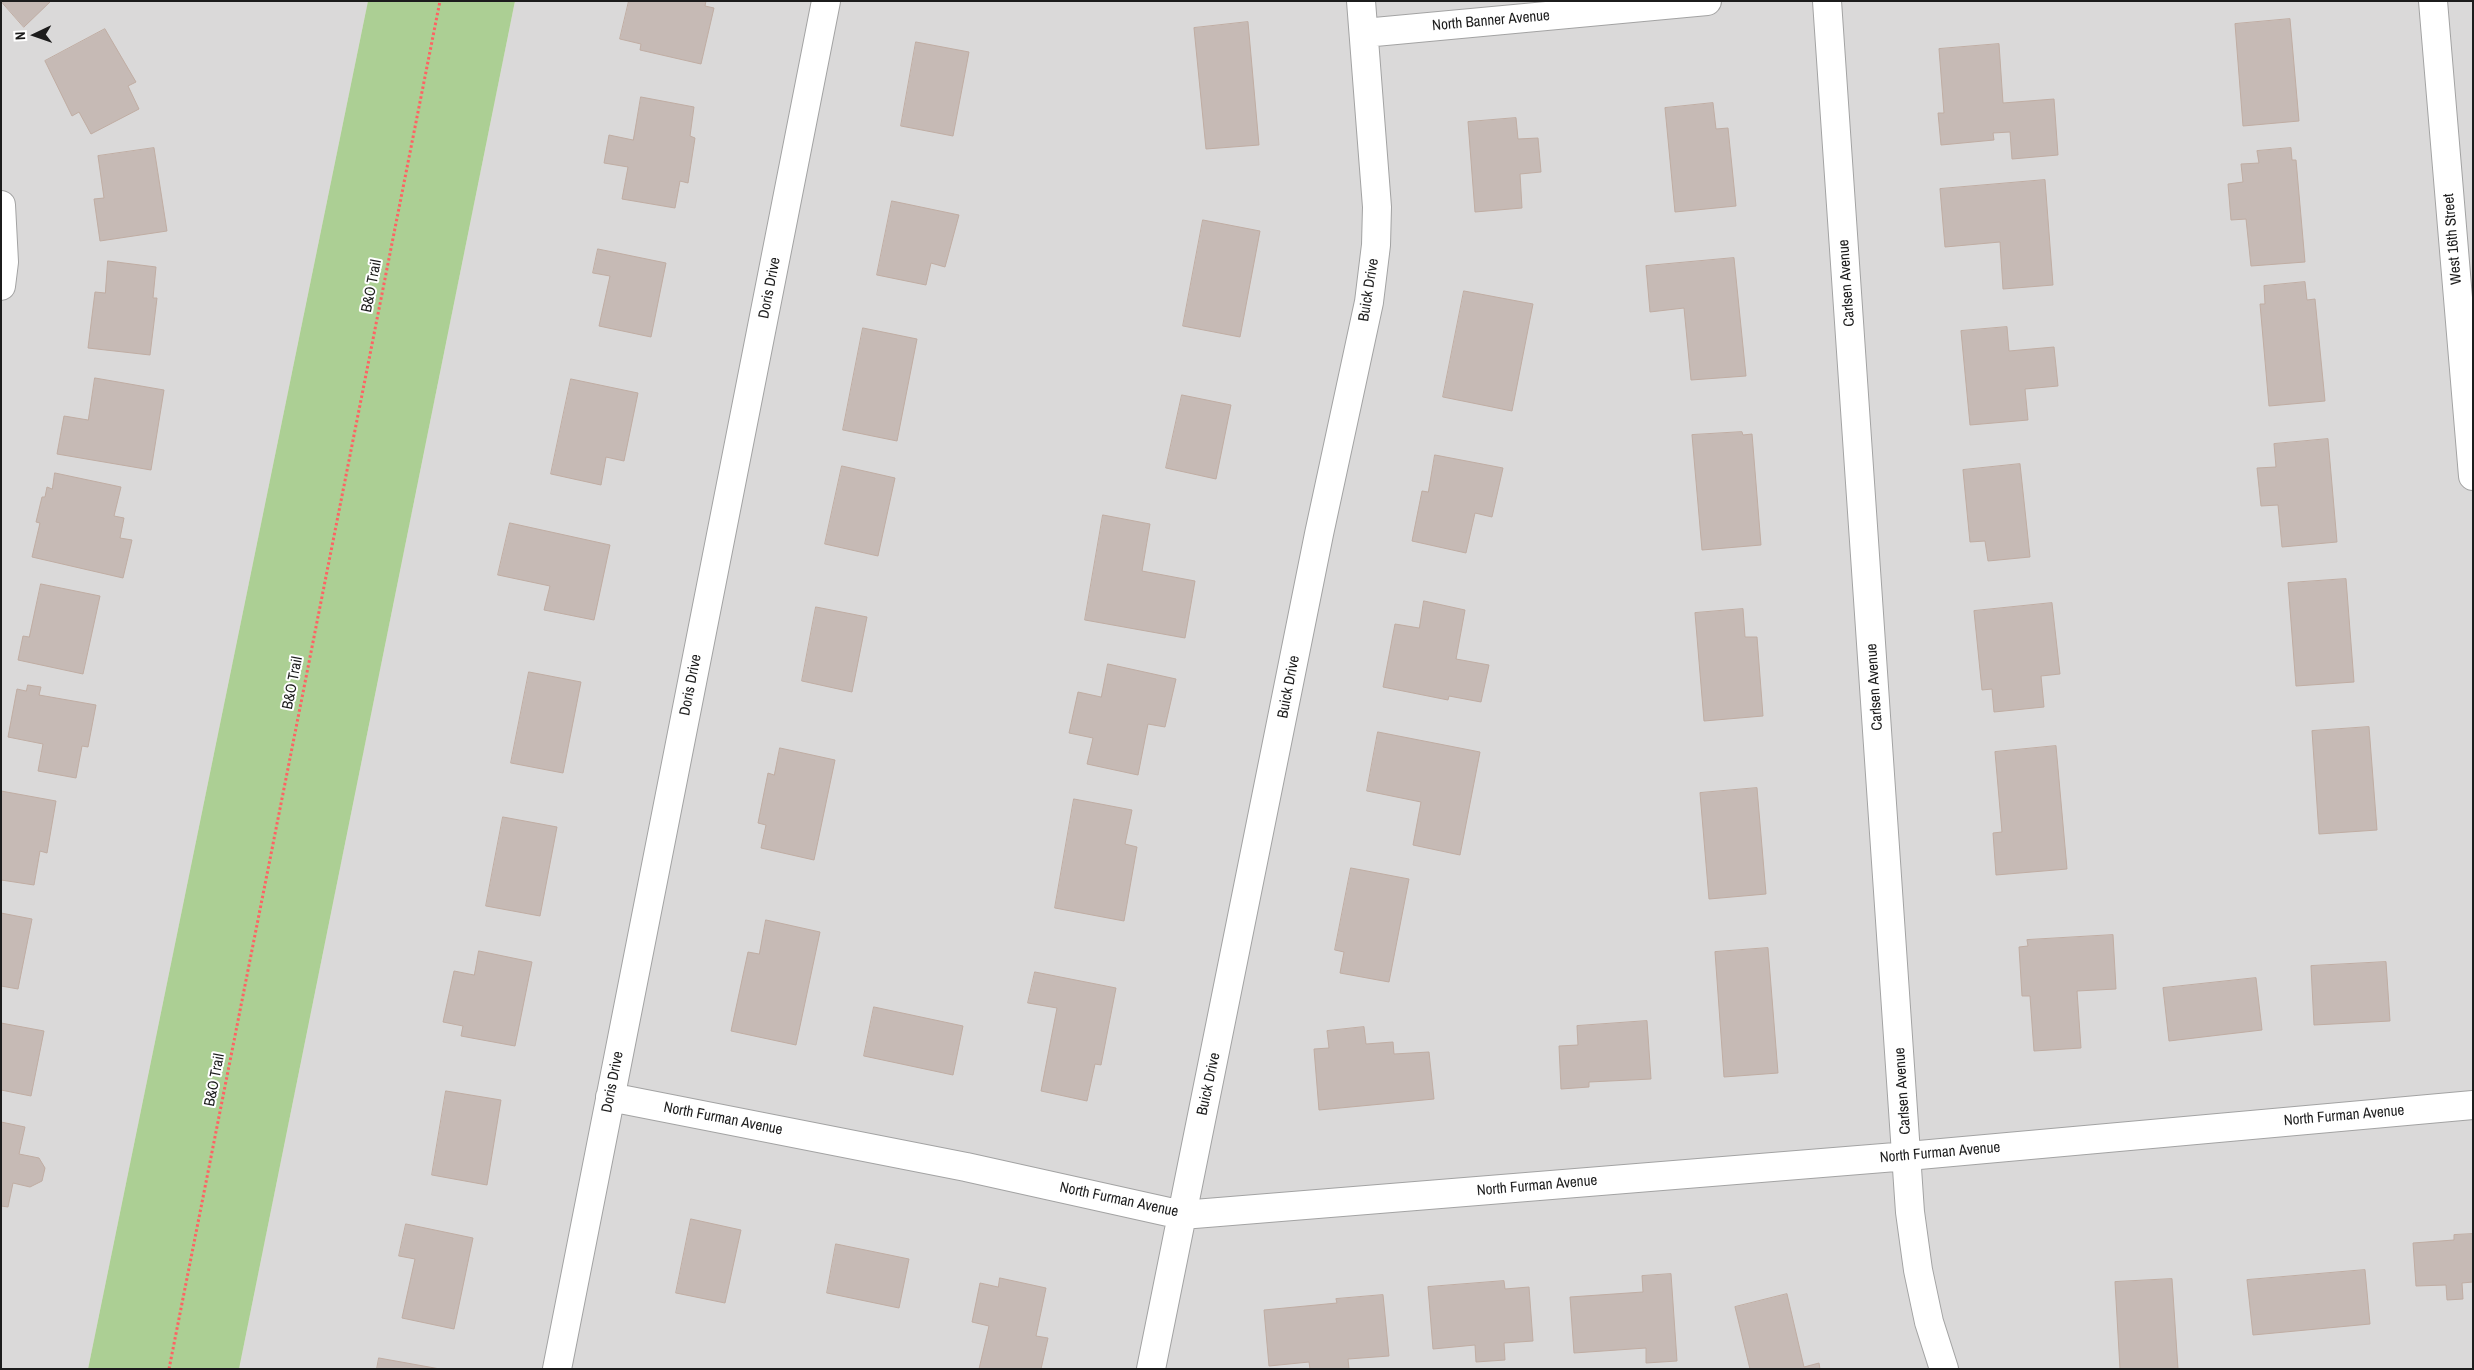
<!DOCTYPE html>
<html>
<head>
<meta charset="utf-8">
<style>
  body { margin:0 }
  #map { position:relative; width:2474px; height:1370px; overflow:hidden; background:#eee8e1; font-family:"Archivo Narrow",sans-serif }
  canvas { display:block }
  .frame { position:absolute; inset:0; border:2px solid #1c1c1c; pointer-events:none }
  .north { position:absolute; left:10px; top:10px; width:50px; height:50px; -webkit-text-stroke:4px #fff; paint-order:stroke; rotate:267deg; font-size:14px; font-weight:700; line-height:20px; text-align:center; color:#1c1c1c }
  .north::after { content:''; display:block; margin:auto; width:18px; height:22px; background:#1c1c1c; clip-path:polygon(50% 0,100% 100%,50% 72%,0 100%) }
</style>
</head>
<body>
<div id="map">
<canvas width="2474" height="1370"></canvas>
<div class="frame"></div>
<div class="north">N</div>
</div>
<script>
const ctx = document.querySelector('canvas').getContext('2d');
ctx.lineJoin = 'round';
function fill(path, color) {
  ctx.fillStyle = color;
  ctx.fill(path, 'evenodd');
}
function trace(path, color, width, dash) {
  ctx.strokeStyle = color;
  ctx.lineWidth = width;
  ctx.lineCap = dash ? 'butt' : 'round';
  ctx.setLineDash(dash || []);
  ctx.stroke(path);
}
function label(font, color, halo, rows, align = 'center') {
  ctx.font = font + ' "Archivo Narrow",sans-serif';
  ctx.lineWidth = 4;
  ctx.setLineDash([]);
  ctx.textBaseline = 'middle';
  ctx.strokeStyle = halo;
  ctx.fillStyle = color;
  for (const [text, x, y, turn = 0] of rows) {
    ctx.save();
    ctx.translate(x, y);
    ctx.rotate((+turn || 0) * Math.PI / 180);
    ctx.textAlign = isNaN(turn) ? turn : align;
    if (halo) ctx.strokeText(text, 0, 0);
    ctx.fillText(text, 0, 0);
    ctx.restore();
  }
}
fill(new Path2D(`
  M1,1H368L88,1369H1Z
  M515,1H2473V1369H239Z`), '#dad9d9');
fill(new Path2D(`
  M368,1H515L239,1369H88Z`), '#accf94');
const building = new Path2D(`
  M1,1H51L24,27Z
  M629,1H706L705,6L714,8L701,64L640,50L641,44L620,39Z
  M2290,19L2299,121L2243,126L2235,24Z
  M1248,22L1259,145L1206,149L1194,28Z
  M105,29L136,82L128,86L139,109L91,134L79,112L72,116L45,61Z
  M916,42L969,52L953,136L901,126Z
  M1999,44L2003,103L2054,99L2058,155L2012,159L2010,132L1993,133L1994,140L1941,145L1938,113H1944L1939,49Z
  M641,97L694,107L690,136L695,138L688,183L680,181L675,208L622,199L628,167L604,163L609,135L633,140Z
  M1713,103L1716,129L1728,128L1736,206L1675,212L1665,108Z
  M1516,118L1518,139L1538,138L1541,172L1520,174L1522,208L1475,212L1468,122Z
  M154,148L167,231L100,241L94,199L104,198L98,156Z
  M2291,148L2292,160H2296L2305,262L2251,266L2246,219L2231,220L2228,184L2243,182L2241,164L2259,163L2257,151Z
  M2045,180L2053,285L2003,289L2000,242L1945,247L1940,189Z
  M892,201L959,215L945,267L931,263L926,285L877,275Z
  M1203,220L1260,231L1240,337L1183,326Z
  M598,249L666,263L651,337L599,326L610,276L593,273Z
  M1734,258L1746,376L1691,380L1684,308L1650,312L1646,266Z
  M108,261L156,267L153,298H157L150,355L88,348L95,292L105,293Z
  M2305,282L2307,300L2315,299L2325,401L2269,406L2260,304H2265L2264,286Z
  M1464,291L1533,304L1512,411L1443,397Z
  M2007,327L2009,351L2054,347L2058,386L2025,389L2028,420L1970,425L1961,331Z
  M863,328L917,339L897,441L843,430Z
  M95,378L164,390L151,470L57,454L64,416L88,420Z
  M571,379L638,393L624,461L606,457L601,485L551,474Z
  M1182,395L1231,405L1216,479L1166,468Z
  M1742,432L1743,435L1752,434L1761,545L1702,550L1692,435Z
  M2328,439L2337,542L2282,547L2278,505L2261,506L2257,468L2276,467L2274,444Z
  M1435,455L1503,468L1492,517L1475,513L1466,553L1412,541L1422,491L1428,492Z
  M2020,464L2030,557L1988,561L1985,541L1970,542L1963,470Z
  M842,466L895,478L878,556L825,544Z
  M55,473L121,487L114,516L124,518L120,538L132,540L123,578L32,557L40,523L36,522L42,497H45L47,487L52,489Z
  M1103,515L1150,524L1142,571L1195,581L1185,638L1085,620Z
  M510,523L610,545L594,620L544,610L550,586L498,575Z
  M2346,579L2354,682L2296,686L2288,583Z
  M41,584L100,596L83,674L18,660L23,636L29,637Z
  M1424,601L1465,610L1456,659L1489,665L1481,702L1449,696L1448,700L1383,687L1395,624L1419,628Z
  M2052,603L2060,674L2041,676L2044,707L1994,712L1992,689L1982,690L1974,611Z
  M816,607L867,617L852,692L802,681Z
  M1743,609L1745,637H1757L1763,716L1704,721L1695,613Z
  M1108,664L1176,679L1165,727L1148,724L1138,775L1087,764L1093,738L1069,733L1078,692L1101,697Z
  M529,672L581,682L563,773L511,763Z
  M28,685L41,687L39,695L96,705L88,747L82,746L76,778L38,771L43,744L8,737L17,689L26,691Z
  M2369,727L2377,830L2319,834L2312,731Z
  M1378,732L1480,752L1460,855L1413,845L1421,802L1367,791Z
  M2056,746L2067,869L1996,875L1993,833L2002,832L1995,752Z
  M780,748L835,760L814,860L761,848L766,825L758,823L768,773L774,775Z
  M1757,788L1766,894L1709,899L1700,793Z
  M1,791L56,801L47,853L40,851L34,885L1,880Z
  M1074,799L1132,810L1125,844L1137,847L1124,921L1055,908Z
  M503,817L557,827L540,916L486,906Z
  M1351,868L1409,879L1389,982L1340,973L1344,952L1335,950Z
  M1,913L32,919L18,989L1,986Z
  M766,920L820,932L796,1045L731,1031L748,952L759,954Z
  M2113,935L2116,989L2077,991L2081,1048L2034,1051L2030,996H2022L2019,947L2028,946L2027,940Z
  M1768,948L1778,1073L1724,1077L1715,952Z
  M479,951L532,962L515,1046L461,1036L463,1026L443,1022L454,971L474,975Z
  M2386,962L2390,1021L2314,1025L2311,966Z
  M1035,972L1116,988L1101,1065L1095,1064L1087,1101L1041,1091L1057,1008L1028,1003Z
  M2256,978L2262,1030L2169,1041L2163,988Z
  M874,1007L963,1026L953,1075L864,1056Z
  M1647,1021L1651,1079L1589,1082V1087L1561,1089L1559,1046L1578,1045L1577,1026Z
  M1,1023L44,1031L31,1096L1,1090Z
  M1364,1027L1366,1044L1393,1042L1394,1054L1429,1052L1434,1099L1319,1110L1314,1049L1329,1048L1327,1031Z
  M446,1091L501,1100L487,1185L432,1175Z
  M1,1122L25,1127L19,1154L39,1158L45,1168L42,1181L30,1187L13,1183L8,1207L1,1206Z
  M691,1219L741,1230L725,1303L676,1293Z
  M406,1224L473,1238L454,1329L402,1318L415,1259L399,1256Z
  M2473,1234V1282L2462,1283L2463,1299L2447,1300L2446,1285L2416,1286L2413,1243L2454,1240V1235Z
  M836,1244L909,1259L899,1308L827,1293Z
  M2365,1270L2370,1324L2253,1335L2247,1280Z
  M1671,1274L1677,1361L1646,1363V1348L1574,1353L1570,1297L1643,1292L1642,1276Z
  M1000,1278L1046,1288L1036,1336L1048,1338L1041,1369H979L989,1326L972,1322L980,1283L998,1287Z
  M2172,1279L2178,1369H2120L2115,1282Z
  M1504,1281L1505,1289L1529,1287L1533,1341L1504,1343L1505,1360L1476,1362L1475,1345L1433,1349L1428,1287Z
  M1787,1294L1804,1367L1819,1363L1820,1369H1750L1735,1307Z
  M1383,1295L1389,1356L1348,1359L1349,1369H1310L1309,1362L1269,1366L1264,1310L1337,1303L1336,1299Z
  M379,1358L440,1369H377Z`);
fill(building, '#c6bab5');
trace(building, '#c0ada3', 1);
const street = new Path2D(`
  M1827,1L1910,1212L1918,1270L1929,1322L1944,1369
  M2433,1L2473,476
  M1364,33L1707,1
  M1,205L4,262L1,286
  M610,1097L966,1167L1182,1215L1908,1156L2473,1105
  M557,1369L826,1
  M1151,1369L1319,534L1369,302L1376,245L1377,207L1361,1`);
trace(street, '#a3a3a3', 30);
trace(new Path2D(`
  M169,1369L440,1`), '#fe6263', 3, [2.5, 2.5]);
trace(street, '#fff', 28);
label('15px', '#1c1c1c', '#fff', [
  ["North Banner Avenue",1491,21,-5],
  ["West 16th Street",2453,239,-95],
  ["Carlsen Avenue",1847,283,-94],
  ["B&O Trail",372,286,-79],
  ["Doris Drive",770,288,-79],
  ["Buick Drive",1369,290,-81],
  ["B&O Trail",293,683,-79],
  ["Doris Drive",691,685,-79],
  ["Buick Drive",1289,687,-79],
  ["Carlsen Avenue",1875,687,-94],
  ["B&O Trail",215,1080,-79],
  ["Doris Drive",613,1082,-79],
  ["Buick Drive",1209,1084,-78],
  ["Carlsen Avenue",1903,1091,-94],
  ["North Furman Avenue",2344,1116,-5],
  ["North Furman Avenue",723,1119,11],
  ["North Furman Avenue",1940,1153,-5],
  ["North Furman Avenue",1537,1186,-5],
  ["North Furman Avenue",1119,1200,12]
]);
</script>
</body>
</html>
